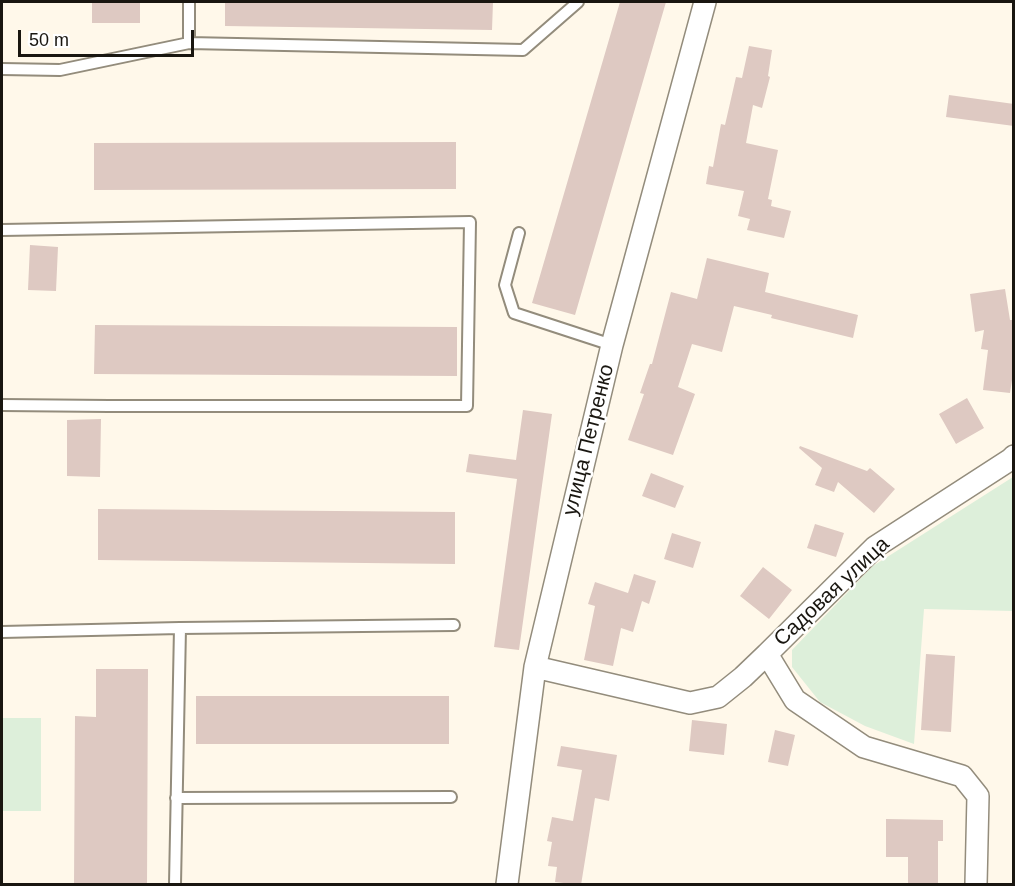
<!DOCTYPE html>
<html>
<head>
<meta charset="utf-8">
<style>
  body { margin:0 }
  #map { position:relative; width:1015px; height:886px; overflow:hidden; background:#fff8ea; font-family:Helvetica,sans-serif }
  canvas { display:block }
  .frame { position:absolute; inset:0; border:3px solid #191610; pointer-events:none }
  .scale { position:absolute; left:18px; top:30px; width:176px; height:27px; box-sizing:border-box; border:3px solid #191610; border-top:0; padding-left:8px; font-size:18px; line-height:21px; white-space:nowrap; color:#191610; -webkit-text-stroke:4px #fff; paint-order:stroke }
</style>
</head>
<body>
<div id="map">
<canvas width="1015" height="886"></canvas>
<div class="frame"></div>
<div class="scale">50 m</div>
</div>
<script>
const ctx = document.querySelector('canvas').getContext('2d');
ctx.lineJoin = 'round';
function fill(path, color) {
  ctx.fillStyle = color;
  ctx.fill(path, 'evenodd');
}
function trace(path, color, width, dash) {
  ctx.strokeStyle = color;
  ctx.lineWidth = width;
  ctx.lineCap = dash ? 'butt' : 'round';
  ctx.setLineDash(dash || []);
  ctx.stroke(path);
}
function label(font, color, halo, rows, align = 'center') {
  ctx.font = font + ' Helvetica,sans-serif';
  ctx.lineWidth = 5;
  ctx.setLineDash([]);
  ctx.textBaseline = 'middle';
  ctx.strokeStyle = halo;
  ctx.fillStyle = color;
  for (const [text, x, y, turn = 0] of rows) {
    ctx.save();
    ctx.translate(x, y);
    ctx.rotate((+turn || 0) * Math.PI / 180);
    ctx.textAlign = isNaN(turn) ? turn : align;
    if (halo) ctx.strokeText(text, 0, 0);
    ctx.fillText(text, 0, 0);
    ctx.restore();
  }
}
fill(new Path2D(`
  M1013,477V611L924,609L914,744L865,726L820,702L792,667V650L873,566Z
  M2,718H41V811H2Z`), '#ddefda');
fill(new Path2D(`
  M92,2H140V23H92Z
  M225,2H493L492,30L225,26Z
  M620,2H666L575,315L532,303Z
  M749,46L772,50L768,76L770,77L762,108L753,105L746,143L778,150L768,199L772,200L771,206L791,211L784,238L747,230L750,219L738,216L744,191L706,184L709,166L713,167L721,124L725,125L736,77L742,78Z
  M949,95L1014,104V126L946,117Z
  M456,142V189L94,190V143Z
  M30,245L58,247L56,291L28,290Z
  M707,258L769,273L765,292L858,315L853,338L771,318L772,315L734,306L722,352L692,344L678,387L695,394L673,455L628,440L644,394L640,393L650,364H652L671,292L697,299Z
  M1005,289L1010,320H1014V367L1010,393L983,390L988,350L981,349L984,330L975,332L970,294Z
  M95,325L457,327V376L94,374Z
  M967,398L984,428L956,444L939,414Z
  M523,410L552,414L519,650L494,647L517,479L466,472L469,454L516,460Z
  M101,419L100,477L67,476V420Z
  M800,446L867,471L870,468L895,489L874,513L838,482L834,492L815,485L822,468L799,448Z
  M651,473L684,486L675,508L642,496Z
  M98,509L455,512V564L98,560Z
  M815,524L844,533L836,557L807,548Z
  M672,533L701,542L693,568L664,559Z
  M763,567L792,590L769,619L740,596Z
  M634,574L656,581L649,604L642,601L633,632L621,628L613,666L584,660L595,606L588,604L595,582L628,593Z
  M926,654L955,656L951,732L921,730Z
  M96,669H148L147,885H74L75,716L96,717Z
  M196,696H449V744H196Z
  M692,720L727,724L724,755L689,751Z
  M775,730L795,735L788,766L768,762Z
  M561,746L617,755L609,801L595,798L581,885L555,882L557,867L548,866L552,842L547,841L552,817L573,821L582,770L557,766Z
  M886,819L943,820V841H938V885H908V857H886Z`), '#dec9c2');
const lane = new Path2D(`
  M189,43L523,50L578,2
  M2,69L60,70L189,43V2
  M2,230L470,222L467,406H109L2,405
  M519,233L505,285L514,313L612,345
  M180,628L454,625
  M2,632L180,628L175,884
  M176,798L451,797`);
const street = new Path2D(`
  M535,667L690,703L718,697L743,677L767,654
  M507,884L535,667L612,345L705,2
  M976,884L978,796L962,776L864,747L795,700L767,654L875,547L1011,459L1014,456`);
trace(lane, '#938c7c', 14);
trace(street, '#938c7c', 24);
trace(lane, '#fff', 10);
trace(street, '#fff', 21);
label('21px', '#191610', '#fff', [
  ["улица Петренко",589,440,-76],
  ["Садовая улица",832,592,-43]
]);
</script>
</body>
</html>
